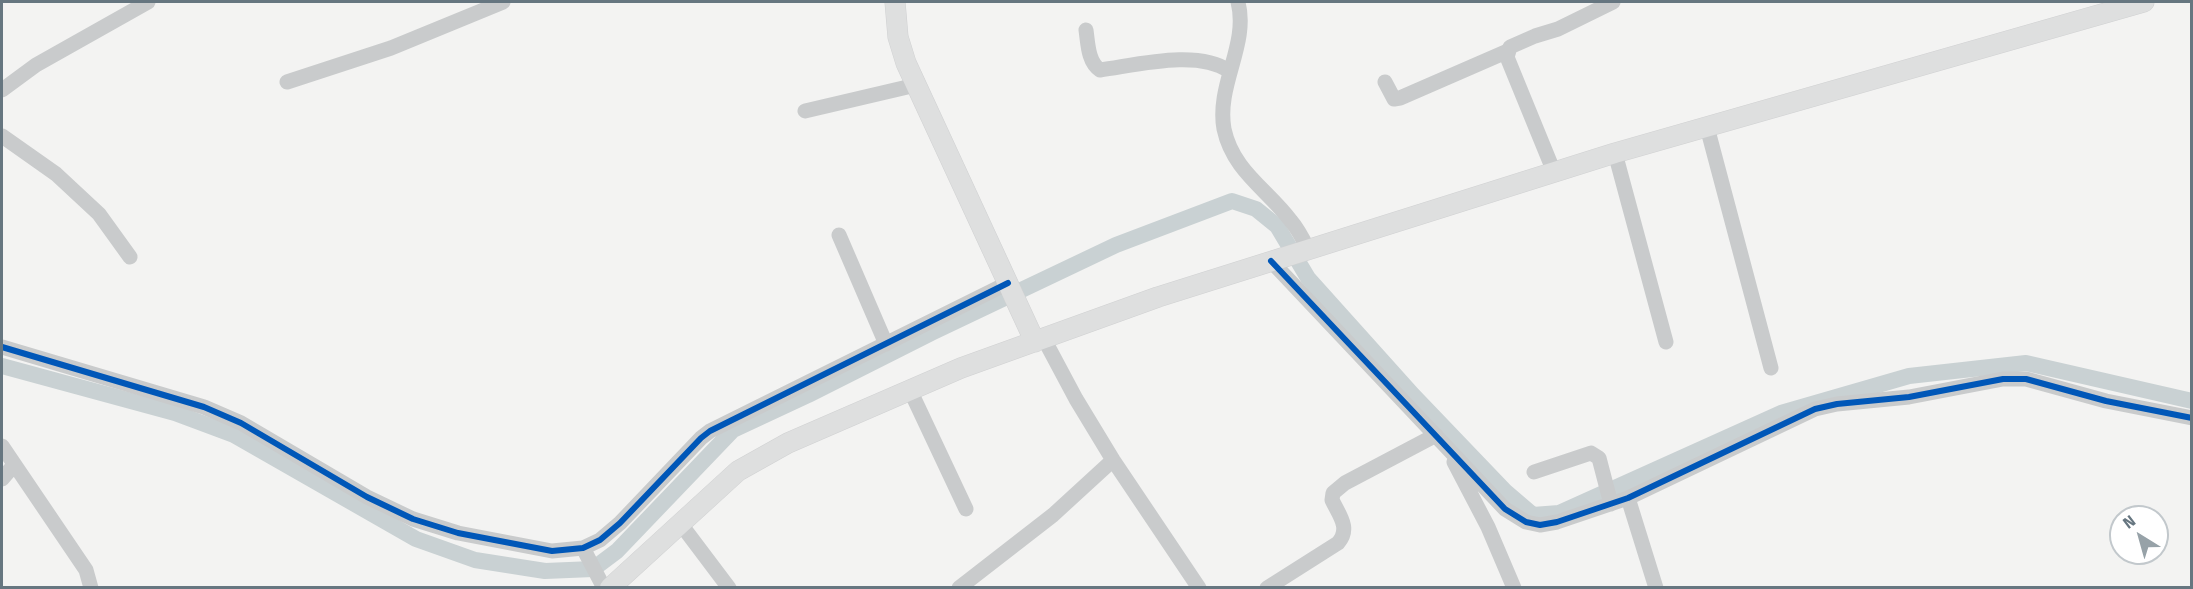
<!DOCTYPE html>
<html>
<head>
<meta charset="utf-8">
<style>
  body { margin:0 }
  #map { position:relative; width:2193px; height:589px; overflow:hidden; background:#f3f3f2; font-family:"Fira Sans",sans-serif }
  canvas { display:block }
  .frame { position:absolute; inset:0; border:3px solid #667680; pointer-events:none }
  .north { position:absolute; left:2109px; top:505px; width:60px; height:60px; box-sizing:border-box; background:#fff; border:2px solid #c2c8cc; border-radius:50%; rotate:323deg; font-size:16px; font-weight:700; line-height:24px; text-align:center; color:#667680 }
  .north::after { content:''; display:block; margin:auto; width:21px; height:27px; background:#97a2a8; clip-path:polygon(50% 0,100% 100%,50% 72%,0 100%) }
</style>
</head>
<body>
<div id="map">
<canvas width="2193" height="589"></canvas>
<div class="frame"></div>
<div class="north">N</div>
</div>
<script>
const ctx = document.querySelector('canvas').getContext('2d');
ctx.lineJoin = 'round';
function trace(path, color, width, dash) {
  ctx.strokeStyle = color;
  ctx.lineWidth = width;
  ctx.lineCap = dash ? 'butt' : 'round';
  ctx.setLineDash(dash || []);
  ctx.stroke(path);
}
trace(new Path2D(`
  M2,366L175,413L234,435L416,539L475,560L545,571L593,569L617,551L733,430L808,395L931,333L1116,245L1232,201L1256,209L1277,226L1308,278L1413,395L1505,491L1533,515L1559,513L1781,413L1909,376L2026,363L2192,401`), '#c9d1d3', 16);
const major = new Path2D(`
  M895,2L898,37L906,63L1035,342
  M610,588L738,471L788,443L961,368L1158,297L1615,153L2144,2`);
trace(major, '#d0d1d2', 21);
trace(new Path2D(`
  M1238,2C1249,45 1216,85 1224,129C1233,171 1267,189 1291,221C1298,229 1303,239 1308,249
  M1086,30C1088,44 1088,62 1100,70C1137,65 1198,49 1229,71
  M287,82L391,48L503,2
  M1385,82L1394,99L1400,98L1508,51
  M2,90L36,65L148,2
  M805,111L916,85
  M1707,127L1771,368
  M2,136L56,174L99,214L130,257
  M1615,153L1666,342
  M1554,172L1507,57L1510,47L1535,36L1558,29L1613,2
  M839,235L886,344
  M1271,261L1505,509L1526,522L1540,525L1557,522L1628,498L1815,409L1837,404L1909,397L2003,379H2026L2106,401L2192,418
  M1044,339L1076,399L1113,460L1199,588
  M2,347L204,407L241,423L367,497L413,519L458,533L552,551L583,548L600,540L620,523L701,438L710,431L1008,283
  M910,390L966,509
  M2,446L86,570L91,588
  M1454,462L1488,527L1514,588
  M1534,472L1591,453L1599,458L1611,504
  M2,479L14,465
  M1628,498L1656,588
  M680,523L729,588
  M583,548L604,588
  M959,588L1053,515L1113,460
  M1267,588L1338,543C1351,528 1339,515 1332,500L1333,493L1345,483L1436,435`), '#c9cbcc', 15);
trace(major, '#dedfdf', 20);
trace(new Path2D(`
  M1271,261L1505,509L1526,522L1540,525L1557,522L1628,498L1815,409L1837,404L1909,397L2003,379H2026L2106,401L2192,418
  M2,347L204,407L241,423L367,497L413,519L458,533L552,551L583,548L600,540L620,523L701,438L710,431L1008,283`), '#0057b8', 6);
</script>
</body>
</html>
